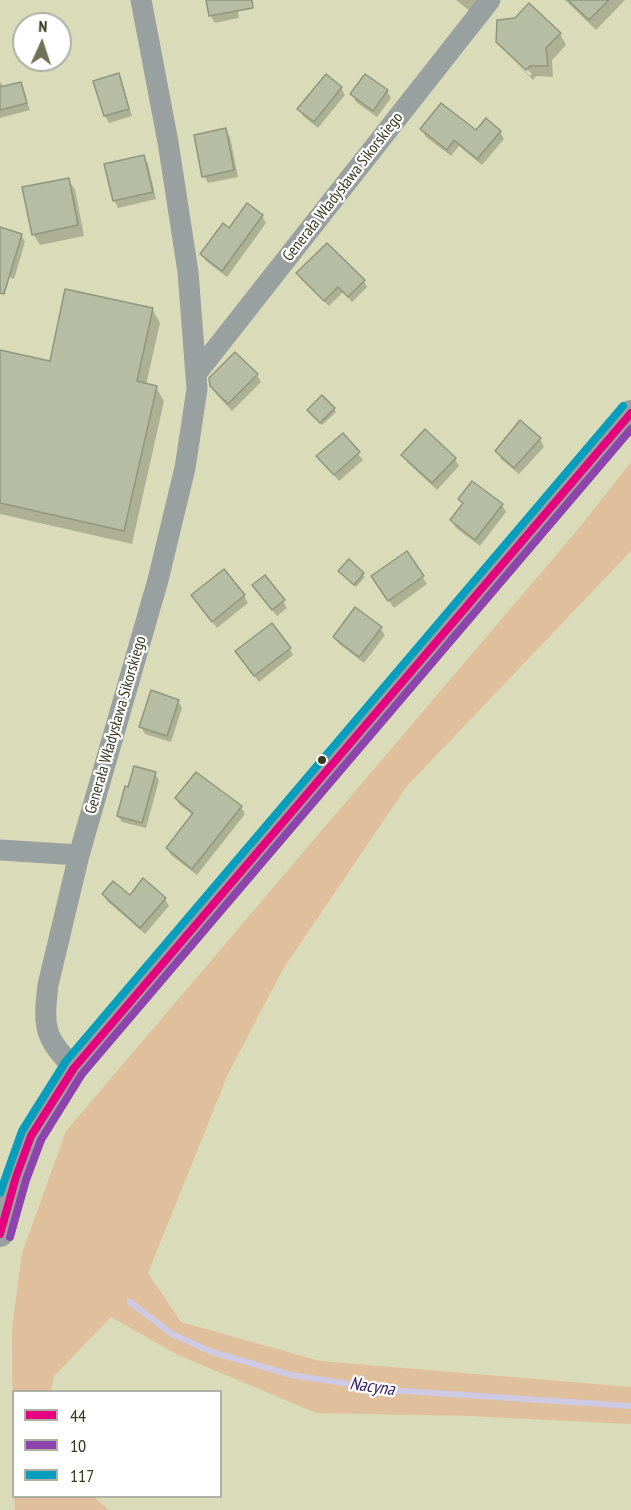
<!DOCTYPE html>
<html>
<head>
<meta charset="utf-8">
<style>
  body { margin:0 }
  #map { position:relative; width:631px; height:1510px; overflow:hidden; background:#dadcb9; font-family:"PT Sans Narrow",sans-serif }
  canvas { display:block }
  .legend { position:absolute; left:12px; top:1390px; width:210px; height:108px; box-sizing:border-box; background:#fff; border:2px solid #afafa5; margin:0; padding:8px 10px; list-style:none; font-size:18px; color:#37381f }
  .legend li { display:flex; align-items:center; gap:12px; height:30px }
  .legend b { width:30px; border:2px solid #afafa5 }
  .north { position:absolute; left:12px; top:12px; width:60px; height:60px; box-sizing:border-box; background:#fff; border:2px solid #afafa5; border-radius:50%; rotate:3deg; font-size:16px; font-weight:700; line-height:24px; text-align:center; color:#37381f }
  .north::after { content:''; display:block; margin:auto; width:21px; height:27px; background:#707155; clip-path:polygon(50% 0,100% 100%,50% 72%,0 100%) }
</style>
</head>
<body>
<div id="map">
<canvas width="631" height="1510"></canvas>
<ul class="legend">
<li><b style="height:8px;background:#e5007d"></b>44</li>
<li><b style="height:8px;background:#8e44ad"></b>10</li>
<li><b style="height:8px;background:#069ebc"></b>117</li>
</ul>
<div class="north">N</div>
</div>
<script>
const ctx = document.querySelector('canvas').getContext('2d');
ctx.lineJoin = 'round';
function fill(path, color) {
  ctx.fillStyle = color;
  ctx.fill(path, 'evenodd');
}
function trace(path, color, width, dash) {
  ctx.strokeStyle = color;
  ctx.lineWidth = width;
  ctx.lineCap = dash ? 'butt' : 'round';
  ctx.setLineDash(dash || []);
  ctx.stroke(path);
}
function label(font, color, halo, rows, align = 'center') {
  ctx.font = font + ' "PT Sans Narrow",sans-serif';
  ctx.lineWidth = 4.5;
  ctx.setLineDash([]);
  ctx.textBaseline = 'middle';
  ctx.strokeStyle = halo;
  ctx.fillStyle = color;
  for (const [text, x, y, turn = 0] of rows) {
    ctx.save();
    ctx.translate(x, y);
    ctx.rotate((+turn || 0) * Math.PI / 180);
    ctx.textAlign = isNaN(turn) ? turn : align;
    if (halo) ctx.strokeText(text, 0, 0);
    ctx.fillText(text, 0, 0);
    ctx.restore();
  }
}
fill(new Path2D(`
  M631,462V551L407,786L283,969L228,1074L148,1273L181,1322L320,1361L631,1387V1424L468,1416L316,1413L176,1354L111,1317L54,1376L51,1391L14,1392L13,1449L12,1328L22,1253L66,1131L579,528Z
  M14,1497H94L109,1510H15Z`), '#e0bf9c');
fill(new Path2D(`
  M208,0H236L239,18L215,23L210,15Z
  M456,0H480L471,12Z
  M565,0H625L596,30Z
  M560,34L566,45L552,60L553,77L536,76L533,80L503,50L530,76L532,74L502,45V49L498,41Z
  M118,75L122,82L132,116L109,123L105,116L95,82Z
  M0,82L5,88L20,83L30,110L0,118Z
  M341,88L345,95L318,128L303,116L299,109Z
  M387,91L391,98L377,117L356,102L352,94Z
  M225,130L230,137L238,177L208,183L204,176Z
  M422,130L500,132L504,139L482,165L459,146L451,156L426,137Z
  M144,157L148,164L156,199L118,208L114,200Z
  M68,179L75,190L84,236L40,245L33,234Z
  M262,216L266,223L227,277L206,261L201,254L229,230Z
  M0,229L21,235L25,242L14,279L0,274Z
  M298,273L364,281L367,287L352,302L343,292L329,306L302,280Z
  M152,309L160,323L146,385L156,387L164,401L132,544L0,514V352L51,363Z
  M257,375L261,382L232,411L216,394L211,386Z
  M334,409L336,412L322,425L309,411Z
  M520,422L540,439L544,447L519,474L501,459L497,451Z
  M343,435L363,460L339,481L318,456Z
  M403,455L455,459L459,466L437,490L407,462Z
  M460,499L502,505L506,512L480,546L456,528L451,520L463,505Z
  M406,553L427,584L394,608L377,584Z
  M349,562L365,577L356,587L342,574Z
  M258,593L283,601L287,608L277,616Z
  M193,596H244L248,603L217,628Z
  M380,628L385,635L364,663L339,644L334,637Z
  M289,648L293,655L259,682L241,659Z
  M178,701L182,708L171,742L145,734L141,727Z
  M155,774L159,780L146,828L122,822L118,816L129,789Z
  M176,799L241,807L245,814L197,875L171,855L167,848L193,815L180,805Z
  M143,880L165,899L169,906L145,934L107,901L103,894L130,897Z`), '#0003');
trace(new Path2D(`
  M130,1302L172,1334L212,1352L291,1375L389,1390L631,1406`), '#cecae4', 6);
const building = new Path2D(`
  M206,0H252L253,8L209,16Z
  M568,0H609L589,20Z
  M529,3L561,33L546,48L548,66H530L526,70L496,42L497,20L515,18Z
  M119,73L129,109L104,116L93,81Z
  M326,74L342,87L314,122L297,109Z
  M365,74L388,90L373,111L350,94Z
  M21,82L27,103L0,110V87Z
  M441,103L476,130L486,118L501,131L477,159L454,140L447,150L420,129Z
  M226,128L234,170L202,177L194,135Z
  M144,155L153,192L113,201L104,164Z
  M69,178L78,225L32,235L22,187Z
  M247,203L263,215L222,271L200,254L223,223L229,228Z
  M0,227L22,234L4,294L0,293Z
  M327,243L365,280L348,297L338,287L324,301L296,273Z
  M65,289L153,308L137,381L157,386L124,531L0,503V350L50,361Z
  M235,352L258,374L228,404L210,386L209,378Z
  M322,395L335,408L320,423L307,410Z
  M520,420L541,438L514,468L495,451Z
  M425,429L456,458L432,483L401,455Z
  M343,433L360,452L334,475L316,456Z
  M472,481L503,504L475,540L450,520L463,503L458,499Z
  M407,551L424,576L388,601L371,576Z
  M349,559L364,573L354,585L338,571Z
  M224,569L245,595L212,622L191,595Z
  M265,575L285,600L272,610L252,585Z
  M355,607L382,627L359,657L333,637Z
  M272,623L291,648L254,676L235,651Z
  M151,690L179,700L167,736L139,727Z
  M134,766L156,772L142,823L117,816L125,786L128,787Z
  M196,772L242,806L192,869L166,848L193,813L175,798Z
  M143,878L166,898L140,928L102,894L113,881L130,895Z`);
fill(building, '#b7bda3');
trace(building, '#90967c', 1.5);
trace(new Path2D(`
  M196,374L490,0
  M0,850L79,855
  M74,1068C44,1037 43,1028 48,985L79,855L158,580L185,468L197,389L188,272L168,142L141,0`), '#98a0a0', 21);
trace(new Path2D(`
  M0,1234C10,1197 19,1156 38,1123C49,1104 62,1086 74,1068L631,413`), '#98a0a0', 26);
trace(new Path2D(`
  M0,1234L16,1177L31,1136L74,1068L631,413`), '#e5007d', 8);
trace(new Path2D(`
  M10,1237L26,1180L41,1140L82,1074L631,429`), '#8e44ad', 8);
trace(new Path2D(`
  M0,1193L22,1131L66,1061L623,406`), '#069ebc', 8);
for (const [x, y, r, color] of [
  [322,760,5,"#37381f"]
]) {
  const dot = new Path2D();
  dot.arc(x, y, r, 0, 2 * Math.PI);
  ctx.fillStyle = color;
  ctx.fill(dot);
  trace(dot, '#fff', 2);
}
label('16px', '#37381f', '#fff', [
  ["Generała Władysława Sikorskiego",343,187,-52],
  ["Generała Władysława Sikorskiego",116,725,-74]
]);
label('italic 18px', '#342068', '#fff', [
  ["Nacyna",372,1387,8]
]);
</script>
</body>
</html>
